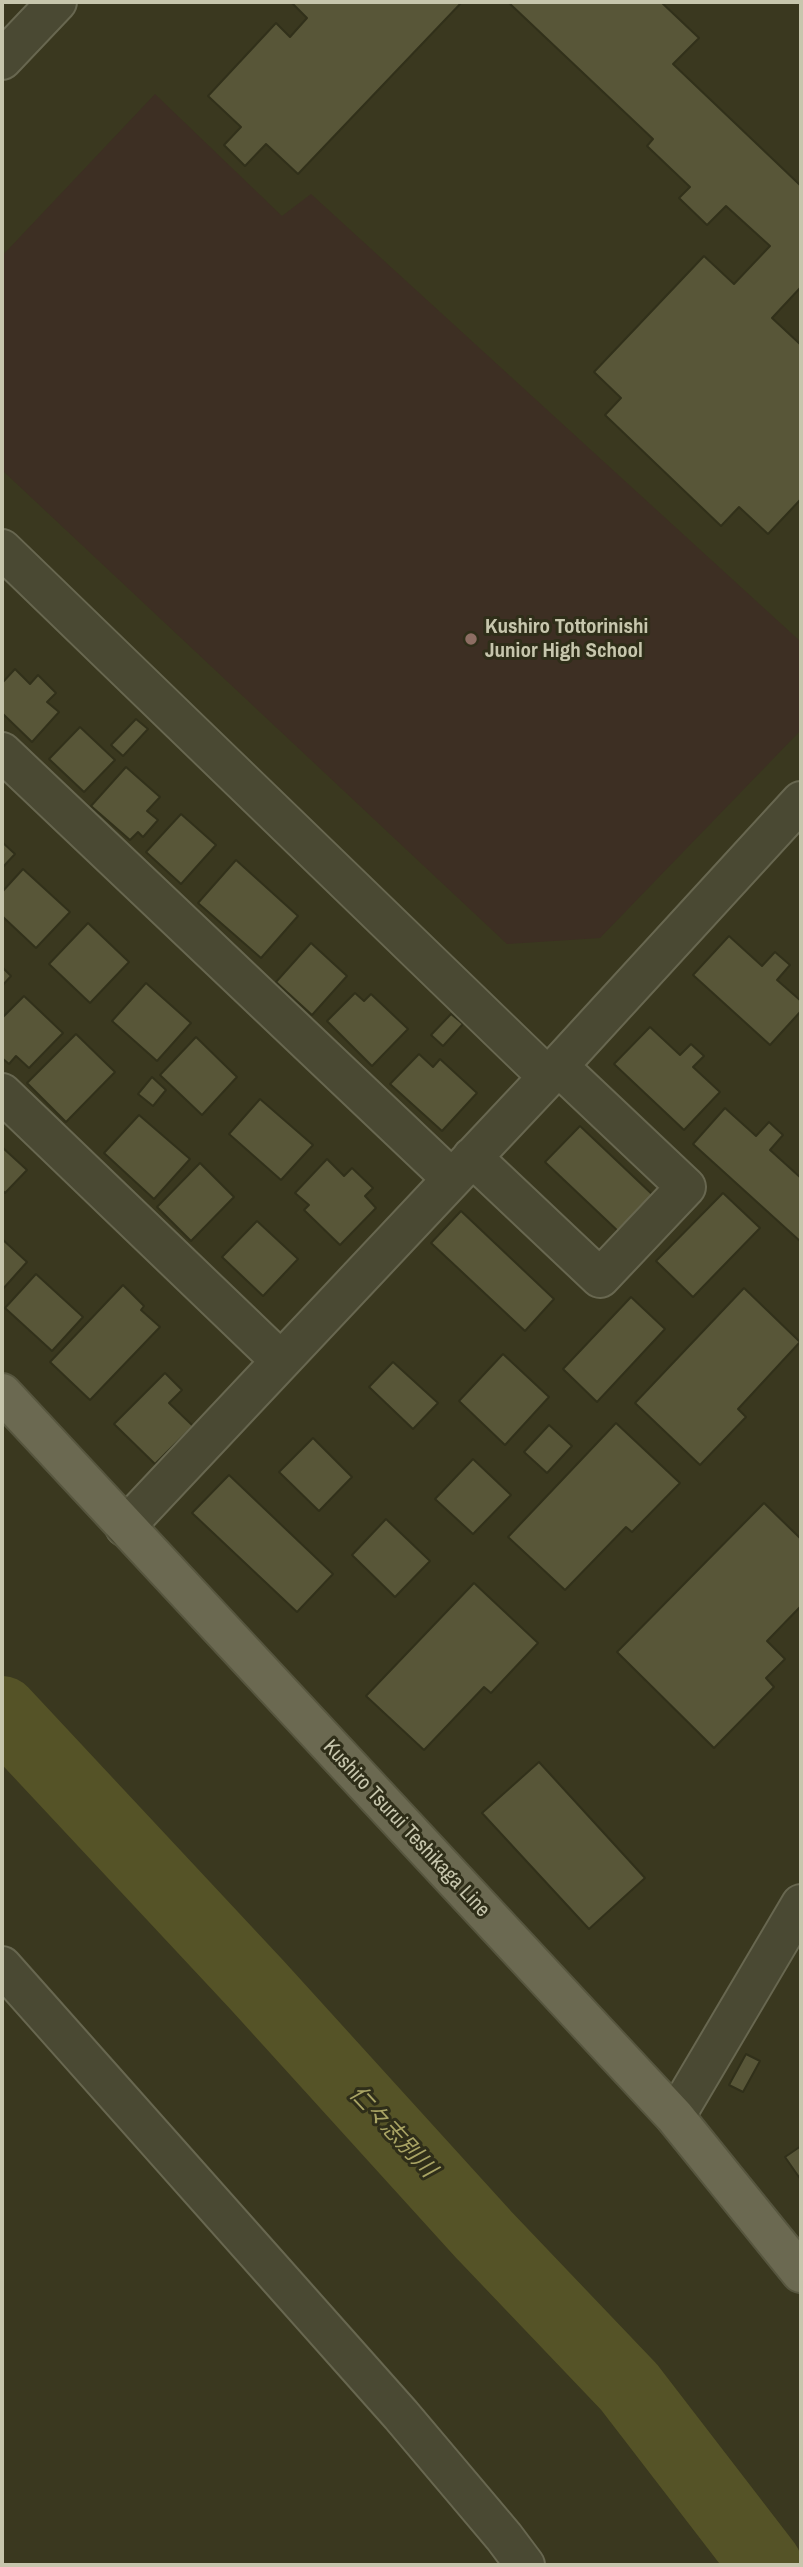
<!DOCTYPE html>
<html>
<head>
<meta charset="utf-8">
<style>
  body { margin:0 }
  #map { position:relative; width:803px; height:2567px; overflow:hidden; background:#3a381f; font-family:"Archivo Narrow",sans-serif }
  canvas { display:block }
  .frame { position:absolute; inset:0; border:4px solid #c7c6ad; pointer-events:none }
</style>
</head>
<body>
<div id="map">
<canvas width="803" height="2567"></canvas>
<div class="frame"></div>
</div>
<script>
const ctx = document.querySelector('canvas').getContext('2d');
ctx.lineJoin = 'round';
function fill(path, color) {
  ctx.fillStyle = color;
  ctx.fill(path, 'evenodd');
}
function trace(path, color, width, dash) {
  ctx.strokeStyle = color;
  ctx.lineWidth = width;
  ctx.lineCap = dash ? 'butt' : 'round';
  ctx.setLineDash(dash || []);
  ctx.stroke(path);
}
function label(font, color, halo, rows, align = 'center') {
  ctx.font = font + ' "Archivo Narrow","Noto Sans JP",sans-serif';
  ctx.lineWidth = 6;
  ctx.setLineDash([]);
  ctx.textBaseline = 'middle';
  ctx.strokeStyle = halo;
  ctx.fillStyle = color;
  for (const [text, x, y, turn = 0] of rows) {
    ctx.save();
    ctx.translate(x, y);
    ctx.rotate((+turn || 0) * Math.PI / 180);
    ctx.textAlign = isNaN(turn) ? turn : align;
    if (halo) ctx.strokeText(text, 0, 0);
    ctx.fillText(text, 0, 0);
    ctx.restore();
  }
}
fill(new Path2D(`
  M155,94L282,216L311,194L801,642V730L600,938L507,944L2,470V256Z`), '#3d2f23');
trace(new Path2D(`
  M2,1712L257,1985L484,2235L629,2387L766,2565`), '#555327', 72);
const building = new Path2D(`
  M291,2H462L298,174L266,144L245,166L224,145L241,127L208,96L276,23L290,37L307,18Z
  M508,2H661L699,38L673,64L801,186V287L772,318L801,345V499L768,534L739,507L721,526L605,415L621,398L594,372L704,256L734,284L770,246L726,206L707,225L679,198L690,187L647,146L653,139Z
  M15,669L30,684L38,675L56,693L47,702L59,712L32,742L2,713V683Z
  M136,719L148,729L123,756L111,745Z
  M80,727L115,760L84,792L49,759Z
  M126,767L160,797L147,811L158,820L143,837L138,832L130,840L91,806Z
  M181,814L216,845L181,884L146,852Z
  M2,842L15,854L2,868Z
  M236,860L298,916L261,958L198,903Z
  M23,869L70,912L36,948L2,916V892Z
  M88,923L129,962L90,1003L49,964Z
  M729,936L762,966L775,952L790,965L777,980L801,1001V1011L770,1045L693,975Z
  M311,943L347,976L312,1015L276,982Z
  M2,967L11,976L2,986Z
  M146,983L191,1023L157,1061L112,1021Z
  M355,993L364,1001L371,994L408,1029L372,1066L327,1021Z
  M24,996L63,1033L29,1068L16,1056L9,1064L2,1058V1018Z
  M451,1014L463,1024L443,1046L431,1035Z
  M650,1027L680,1055L691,1044L704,1056L693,1067L720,1092L684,1130L614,1064Z
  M76,1034L115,1072L66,1122L27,1083Z
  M196,1037L237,1077L202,1115L160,1075Z
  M419,1054L433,1067L440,1059L477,1093L442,1131L390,1084Z
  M152,1077L166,1090L153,1106L138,1094Z
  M260,1099L313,1145L281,1180L229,1134Z
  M725,1108L756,1136L769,1122L783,1135L770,1150L801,1178V1242L693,1144Z
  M139,1115L190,1159L154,1199L104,1153Z
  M580,1126L655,1197L620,1233L545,1162Z
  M3,1148L27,1170L5,1193L2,1190Z
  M327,1159L344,1176L352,1168L373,1188L365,1196L376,1208L340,1245L304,1210L309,1205L295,1193Z
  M200,1163L234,1197L191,1241L157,1207Z
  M723,1193L760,1228L693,1297L656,1261Z
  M461,1211L554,1299L525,1331L431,1243Z
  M257,1221L298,1259L263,1296L222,1257Z
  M2,1239L27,1262L2,1290Z
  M36,1274L83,1317L52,1351L5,1308Z
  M123,1285L144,1306L141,1310L160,1327L90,1400L50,1362Z
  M744,1288L800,1342L738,1409L746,1417L700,1465L635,1403Z
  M631,1297L665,1329L597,1402L563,1369Z
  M503,1354L549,1397L505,1445L459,1401Z
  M393,1362L438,1403L413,1429L369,1387Z
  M165,1373L182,1390L169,1403L193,1426L155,1464L114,1424Z
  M616,1423L680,1483L632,1532L626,1527L565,1590L508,1537Z
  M549,1425L572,1446L547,1473L524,1452Z
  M313,1438L352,1477L319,1511L279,1472Z
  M473,1459L511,1495L473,1534L435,1499Z
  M229,1475L333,1574L297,1612L192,1513Z
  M764,1503L801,1539V1606L767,1641L785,1659L766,1678L774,1687L714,1748L617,1652Z
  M386,1519L430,1561L395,1597L352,1555Z
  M474,1583L538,1643L491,1693L484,1687L424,1750L366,1696Z
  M539,1762L645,1878L589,1929L482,1813Z
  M746,2054L760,2061L743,2092L729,2085Z
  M801,2146V2180L785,2157Z`);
fill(building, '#585638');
trace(building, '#31301a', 2);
const minor = new Path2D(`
  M2,60L57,2
  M2,549L548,1077
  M2,752L452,1179
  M2,1093L281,1361
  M472,1157L600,1278L686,1187L558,1066
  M125,1527L548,1077L801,801
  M2,1966L401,2415L504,2537L525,2565
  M675,2117L801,1904`);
const major = new Path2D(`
  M2,1393L675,2117L801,2273`);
trace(minor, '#686750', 42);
trace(major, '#57563f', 42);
trace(minor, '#4a4933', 38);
trace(major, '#6b6951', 38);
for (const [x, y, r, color] of [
  [471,639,7,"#8d6e63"]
]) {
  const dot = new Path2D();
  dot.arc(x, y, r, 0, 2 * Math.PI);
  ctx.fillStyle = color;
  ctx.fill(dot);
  trace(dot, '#2f2e19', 2.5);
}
label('bold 21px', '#c7c6ad', '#2f2e19', [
  ["Kushiro Tottorinishi",485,627],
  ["Junior High School",485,651]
], 'left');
label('21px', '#c7c6ad', '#2f2e19', [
  ["Kushiro Tsurui Teshikaga Line",406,1829,47]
]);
label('italic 23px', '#a9a464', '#2f2e19', [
  ["仁々志別川",392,2132,47]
]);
</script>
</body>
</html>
